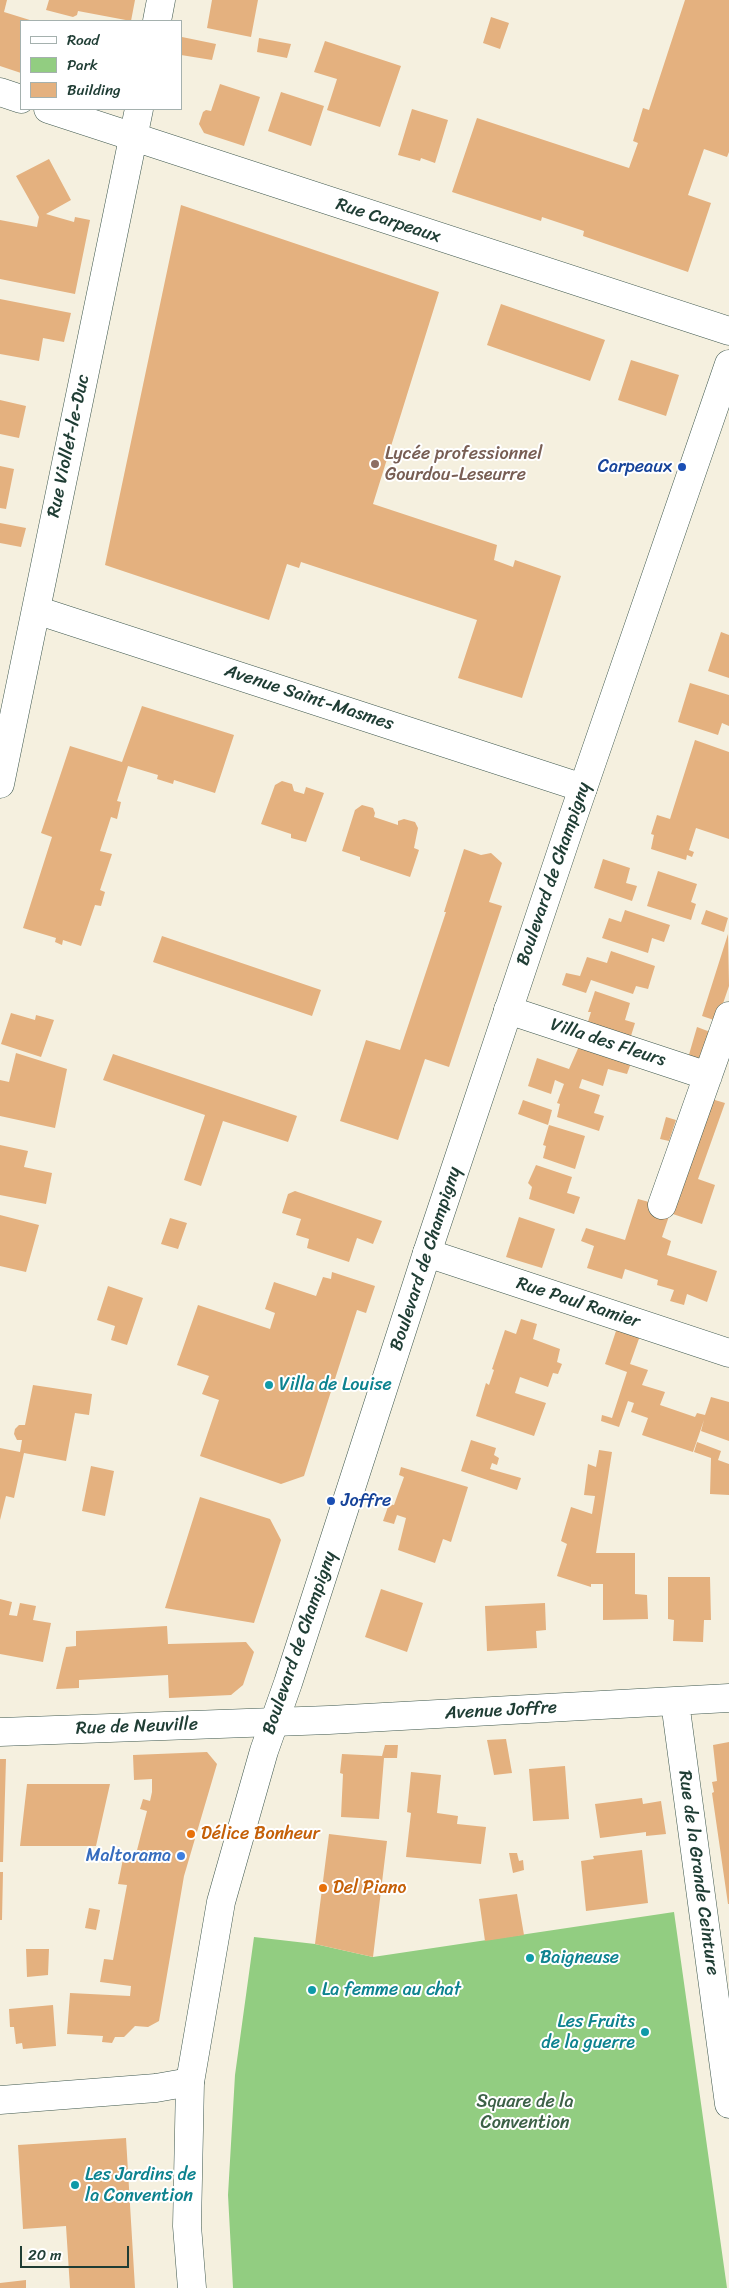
<!DOCTYPE html>
<html>
<head>
<meta charset="utf-8">
<style>
  body { margin:0 }
  #map { position:relative; width:729px; height:2288px; overflow:hidden; background:#f5f0df; font-family:Sriracha,sans-serif }
  canvas { display:block }
  .legend { position:absolute; left:20px; top:20px; width:162px; height:90px; box-sizing:border-box; background:#fff; border:1px solid #a5b1ae; margin:0; padding:6px 9px; list-style:none; font-size:15px; color:#1f3d34 }
  .legend li { display:flex; align-items:center; gap:10px; height:25px }
  .legend b { width:25px; border:1px solid #a5b1ae }
  .scale { position:absolute; left:20px; top:2246px; width:109px; height:22px; box-sizing:border-box; border:2px solid #1f3d34; border-top:0; padding-left:6px; font-size:15px; line-height:18px; white-space:nowrap; color:#1f3d34; -webkit-text-stroke:4px #fff; paint-order:stroke }
</style>
</head>
<body>
<div id="map">
<canvas width="729" height="2288"></canvas>
<ul class="legend">
<li><b style="height:6px;background:#fff"></b>Road</li>
<li><b style="height:14px;background:#92cd81"></b>Park</li>
<li><b style="height:14px;background:#e4b17f"></b>Building</li>
</ul>
<div class="scale">20 m</div>
</div>
<script>
const ctx = document.querySelector('canvas').getContext('2d');
ctx.lineJoin = 'round';
function fill(path, color) {
  ctx.fillStyle = color;
  ctx.fill(path, 'evenodd');
}
function trace(path, color, width, dash) {
  ctx.strokeStyle = color;
  ctx.lineWidth = width;
  ctx.lineCap = dash ? 'butt' : 'round';
  ctx.setLineDash(dash || []);
  ctx.stroke(path);
}
function label(font, color, halo, rows, align = 'center') {
  ctx.font = font + ' Sriracha,sans-serif';
  ctx.lineWidth = 4;
  ctx.setLineDash([]);
  ctx.textBaseline = 'middle';
  ctx.strokeStyle = halo;
  ctx.fillStyle = color;
  for (const [text, x, y, turn = 0] of rows) {
    ctx.save();
    ctx.translate(x, y);
    ctx.rotate((+turn || 0) * Math.PI / 180);
    ctx.textAlign = isNaN(turn) ? turn : align;
    if (halo) ctx.strokeText(text, 0, 0);
    ctx.fillText(text, 0, 0);
    ctx.restore();
  }
}
fill(new Path2D(`
  M674,1912L727,2288H233L228,2195L235,2075L254,1937L315,1944L373,1957Z`), '#92cd81');
fill(new Path2D(`
  M0,0H7L4,12L33,21H21V73L0,66Z
  M49,0H135L131,21L78,11L77,15L73,17L46,10Z
  M212,0H258L251,37L207,28Z
  M685,0H729V152L727,157L704,149L688,195L711,203L688,272L583,236L584,231L542,217L541,221L452,192L477,118L629,168L638,143L633,141L643,108L649,110Z
  M491,17L509,23L500,49L483,43Z
  M182,37L216,44L212,60L181,55Z
  M259,38L291,44L287,58L257,52Z
  M325,41L401,66L380,127L327,110L337,79L314,72Z
  M220,84L260,97L244,146L204,133L199,124L203,112L206,110L211,111Z
  M281,92L324,106L311,146L268,131Z
  M412,109L448,120L435,163L421,158L420,161L398,155Z
  M49,159L71,200L46,214L74,222L75,217L90,220L75,294L0,279V220L37,227L39,217L16,176Z
  M181,205L439,292L373,504L497,545L494,560L513,567L515,560L561,576L522,698L458,678L477,620L301,562L299,568L287,564L269,620L105,565Z
  M0,299L71,313L64,342L43,338L39,361L0,354Z
  M501,304L605,340L590,381L487,345Z
  M631,360L679,375L666,416L618,400Z
  M0,400L26,406L19,438L0,434Z
  M0,466L14,469L6,509L0,508Z
  M0,523L26,528L21,547L0,543Z
  M721,632L729,635V678L708,671Z
  M690,683L729,695V726L722,723L718,735L678,722Z
  M142,706L234,735L215,793L174,780L173,784L157,779L158,775L128,766L117,801L121,802L117,819L111,817L100,851L112,854L100,890L105,892L101,906L95,905L81,946L63,940L62,945L55,942L56,938L23,928L52,837L41,833L70,746L122,762Z
  M695,740L729,752V839L696,828L689,850L694,852L692,857L687,855L686,860L651,849L654,835L651,834L657,815L670,819Z
  M282,781L292,784L294,791L304,794L306,787L324,793L306,842L291,838V834L261,824L275,785Z
  M362,805L373,808L375,813L374,817L398,825V821L404,819L415,822L418,828L414,848L419,850L410,877L360,860V857L342,851L355,810Z
  M464,849L481,855L491,853L502,863L489,902L502,906L449,1067L425,1059L398,1140L340,1121L366,1040L400,1050L446,912H444Z
  M603,859L630,868L626,883L637,886L632,901L594,888Z
  M658,871L697,884L691,902L696,904L691,920L647,906Z
  M625,910L670,925L664,942L652,938L648,953L602,938L609,918L621,922Z
  M706,910L728,918L724,932L701,924Z
  M728,934L729,986L717,1021L702,1016Z
  M162,936L321,990L312,1016L153,962Z
  M611,951L655,966L648,989L636,986L633,994L591,980L586,993L562,985L566,973L580,976L587,957L607,963Z
  M595,991L630,1003L625,1020L635,1023L630,1039L587,1025L591,1012H588Z
  M11,1013L35,1020L36,1015L54,1020L41,1057L1,1044Z
  M697,1027L713,1033L703,1063L688,1058Z
  M580,1044L632,1060L627,1074L608,1069L603,1086L582,1079L579,1088L600,1095L594,1113L604,1116L599,1131L557,1117L560,1104L557,1103L564,1084L555,1080L551,1094L528,1086L537,1058L569,1069Z
  M16,1053L67,1069L55,1128L0,1116V1080L9,1082Z
  M113,1054L297,1116L288,1142L223,1121L201,1186L184,1180L205,1115L103,1080Z
  M708,1098L725,1103L698,1179L715,1185L702,1224L670,1213Z
  M523,1100L552,1110L548,1125L518,1114Z
  M666,1117L676,1120L669,1141L660,1139Z
  M549,1125L585,1136L575,1169L543,1158L546,1146L543,1145Z
  M0,1145L28,1151L24,1167L52,1173L46,1204L0,1195Z
  M536,1165L572,1177L567,1193L580,1197L574,1214L529,1199L532,1187L528,1183Z
  M295,1191L382,1221L373,1244L357,1238L349,1262L307,1248L309,1239L296,1235L301,1219L282,1213L288,1194Z
  M638,1199L649,1202L648,1206L670,1213L662,1237L671,1241L667,1255L717,1271L707,1302L687,1294L684,1305L670,1301L674,1290L657,1285L658,1280L625,1269L622,1279L587,1268L594,1246L581,1241L586,1228L625,1240Z
  M0,1215L39,1225L26,1272L0,1266Z
  M519,1217L555,1229L542,1268L506,1257Z
  M170,1218L187,1223L178,1249L161,1244Z
  M332,1272L375,1286L366,1313L357,1310L304,1476L281,1484L200,1456L219,1400L202,1394L209,1376L177,1365L198,1305L270,1329L275,1313L265,1309L274,1282L316,1296L323,1277L331,1279Z
  M108,1286L143,1298L127,1345L111,1340L115,1326L97,1320Z
  M521,1319L537,1324L533,1339L560,1349L557,1362L562,1364L558,1374L553,1373L548,1387L520,1377L515,1393L546,1403L534,1436L476,1416L486,1383L489,1385L494,1370L492,1369L505,1330L516,1334Z
  M618,1325L641,1333L630,1364L648,1370L642,1385L665,1392L660,1405L695,1417L697,1413L705,1415L711,1397L729,1402V1441L701,1431L704,1420L693,1452L642,1435L648,1418L631,1412L634,1403L628,1401L619,1427L601,1421L602,1415L612,1418L627,1372L605,1364Z
  M33,1385L92,1394L89,1415L75,1413L66,1461L24,1453L14,1498L6,1496L0,1520V1448L20,1452L22,1440H17L14,1434L15,1429L19,1425H25Z
  M471,1440L496,1448L494,1455L499,1458L497,1465L492,1463L490,1469L521,1478L517,1490L461,1471Z
  M697,1442L721,1451L718,1460L729,1464V1495L710,1494L711,1458L694,1452Z
  M599,1450L612,1452L596,1553H635V1594L647,1595L648,1619L603,1620V1584H591V1587L557,1576L567,1544L561,1541L571,1507L592,1514L595,1496L584,1495L588,1464L596,1467Z
  M91,1466L114,1471L105,1516L82,1511Z
  M401,1467L468,1487L451,1542L443,1539L435,1563L398,1550L406,1518L397,1515L394,1524L383,1521L389,1504L394,1505L404,1477L399,1475Z
  M200,1497L270,1519L281,1540L254,1623L165,1608Z
  M668,1577H710L711,1620H704L703,1642L673,1641L674,1620L668,1619Z
  M381,1589L423,1603L407,1652L365,1637Z
  M0,1599L12,1602L9,1615L17,1616L20,1603L36,1606L33,1620L51,1623L43,1662L0,1654Z
  M545,1603L546,1630L536,1631L537,1648L487,1651L485,1606Z
  M167,1626L168,1644L246,1642L254,1652L243,1685L231,1695L169,1698L168,1675L79,1680V1688L56,1689L66,1647L76,1646V1631Z
  M506,1739L512,1773L494,1775L487,1740Z
  M729,1742V1904H728L712,1793L714,1792L712,1782L717,1781L713,1745Z
  M385,1745H398L397,1758H384L379,1819L341,1817L343,1774L340,1773L342,1754L382,1756Z
  M207,1752L217,1764L184,1876L159,2021L148,2027L135,2026L124,2037H115L112,2043L102,2042L103,2036L67,2034L70,1993L130,1996L131,1986L100,1982L104,1959L113,1960L127,1885L118,1884L123,1859L134,1862L147,1811L140,1809L143,1799L150,1801L152,1792V1779L134,1780L133,1755Z
  M0,1759H6L3,1862H0Z
  M565,1766L569,1819L533,1821L529,1769Z
  M411,1772L441,1775L437,1813L458,1816L457,1824L486,1827L481,1864L406,1857L411,1813L407,1812Z
  M27,1784H110L96,1846H20Z
  M642,1798L643,1804L661,1801L666,1834L646,1836V1832L600,1838L595,1804Z
  M329,1834L387,1841L373,1957L315,1944Z
  M642,1850L648,1903L586,1911L581,1861L594,1859L593,1856Z
  M509,1853H517L519,1861L523,1860L524,1870L513,1873Z
  M0,1872H3L2,1920H0Z
  M517,1894L524,1935L485,1941L479,1899Z
  M89,1908L100,1910L96,1930L85,1928Z
  M26,1949H49L48,1975L27,1977Z
  M53,2005L56,2046L23,2049L22,2043L16,2044L14,2027H10L9,2009Z
  M126,2138L135,2288H70L66,2226L23,2229L18,2145Z
  M26,2280V2288H0V2283Z`), '#e4b17f');
const minor = new Path2D(`
  M157,21L161,0
  M0,92L21,99
  M48,109L729,331
  M36,610L583,788
  M0,784L139,109
  M508,1010L708,1076
  M662,1205L729,1016
  M427,1253L729,1353
  M675,1702L729,2104
  M0,1732L329,1720L729,1698
  M0,2100L156,2088L190,2082`);
const secondary = new Path2D(`
  M192,2288L187,2226L190,2082L221,1902L264,1751L288,1683L427,1253L572,820L729,364`);
trace(minor, '#3f584e', 29);
trace(secondary, '#3f584e', 29);
trace(minor, '#fff', 28);
trace(secondary, '#fff', 28);
for (const [x, y, r, color] of [
  [375,464,5,"#8d6e63"],
  [682,467,5,"#1a4fb4"],
  [269,1385,5,"#0f9aa8"],
  [331,1501,5,"#1a4fb4"],
  [191,1834,5,"#e8710a"],
  [181,1856,5,"#3f7fe0"],
  [323,1888,5,"#e8710a"],
  [530,1958,5,"#0f9aa8"],
  [312,1990,5,"#0f9aa8"],
  [645,2032,5,"#0f9aa8"],
  [75,2185,5,"#0f9aa8"]
]) {
  const dot = new Path2D();
  dot.arc(x, y, r, 0, 2 * Math.PI);
  ctx.fillStyle = color;
  ctx.fill(dot);
  trace(dot, '#fff', 2);
}
label('18px', '#1f3d34', '#fff', [
  ["Rue Carpeaux",388,221,18],
  ["Rue Viollet-le-Duc",69,446,-78],
  ["Avenue Saint-Masmes",309,698,18],
  ["Boulevard de Champigny",554,874,-71],
  ["Villa des Fleurs",608,1043,18],
  ["Boulevard de Champigny",426,1259,-72],
  ["Rue Paul Ramier",578,1303,18],
  ["Boulevard de Champigny",300,1643,-71],
  ["Avenue Joffre",501,1711,-3],
  ["Rue de Neuville",137,1727,-2],
  ["Rue de la Grande Ceinture",698,1873,82]
]);
label('18px', '#785e54', '#fff', [
  ["Lycée professionnel",385,454],
  ["Gourdou-Leseurre",385,475]
], 'left');
label('18px', '#164399', '#fff', [
  ["Carpeaux",672,467],
  ["Joffre",341,1501,"left"]
], 'right');
label('18px', '#0d838f', '#fff', [
  ["Villa de Louise",279,1385],
  ["Baigneuse",540,1958],
  ["La femme au chat",322,1990],
  ["Les Fruits",635,2022,"right"],
  ["de la guerre",635,2043,"right"],
  ["Les Jardins de",85,2175],
  ["la Convention",85,2196]
], 'left');
label('18px', '#c56008', '#fff', [
  ["Délice Bonheur",201,1834],
  ["Del Piano",333,1888]
], 'left');
label('18px', '#366cbe', '#fff', [
  ["Maltorama",171,1856]
], 'right');
label('18px', '#3c6147', '#fff', [
  ["Square de la",525,2102],
  ["Convention",525,2123]
]);
</script>
</body>
</html>
